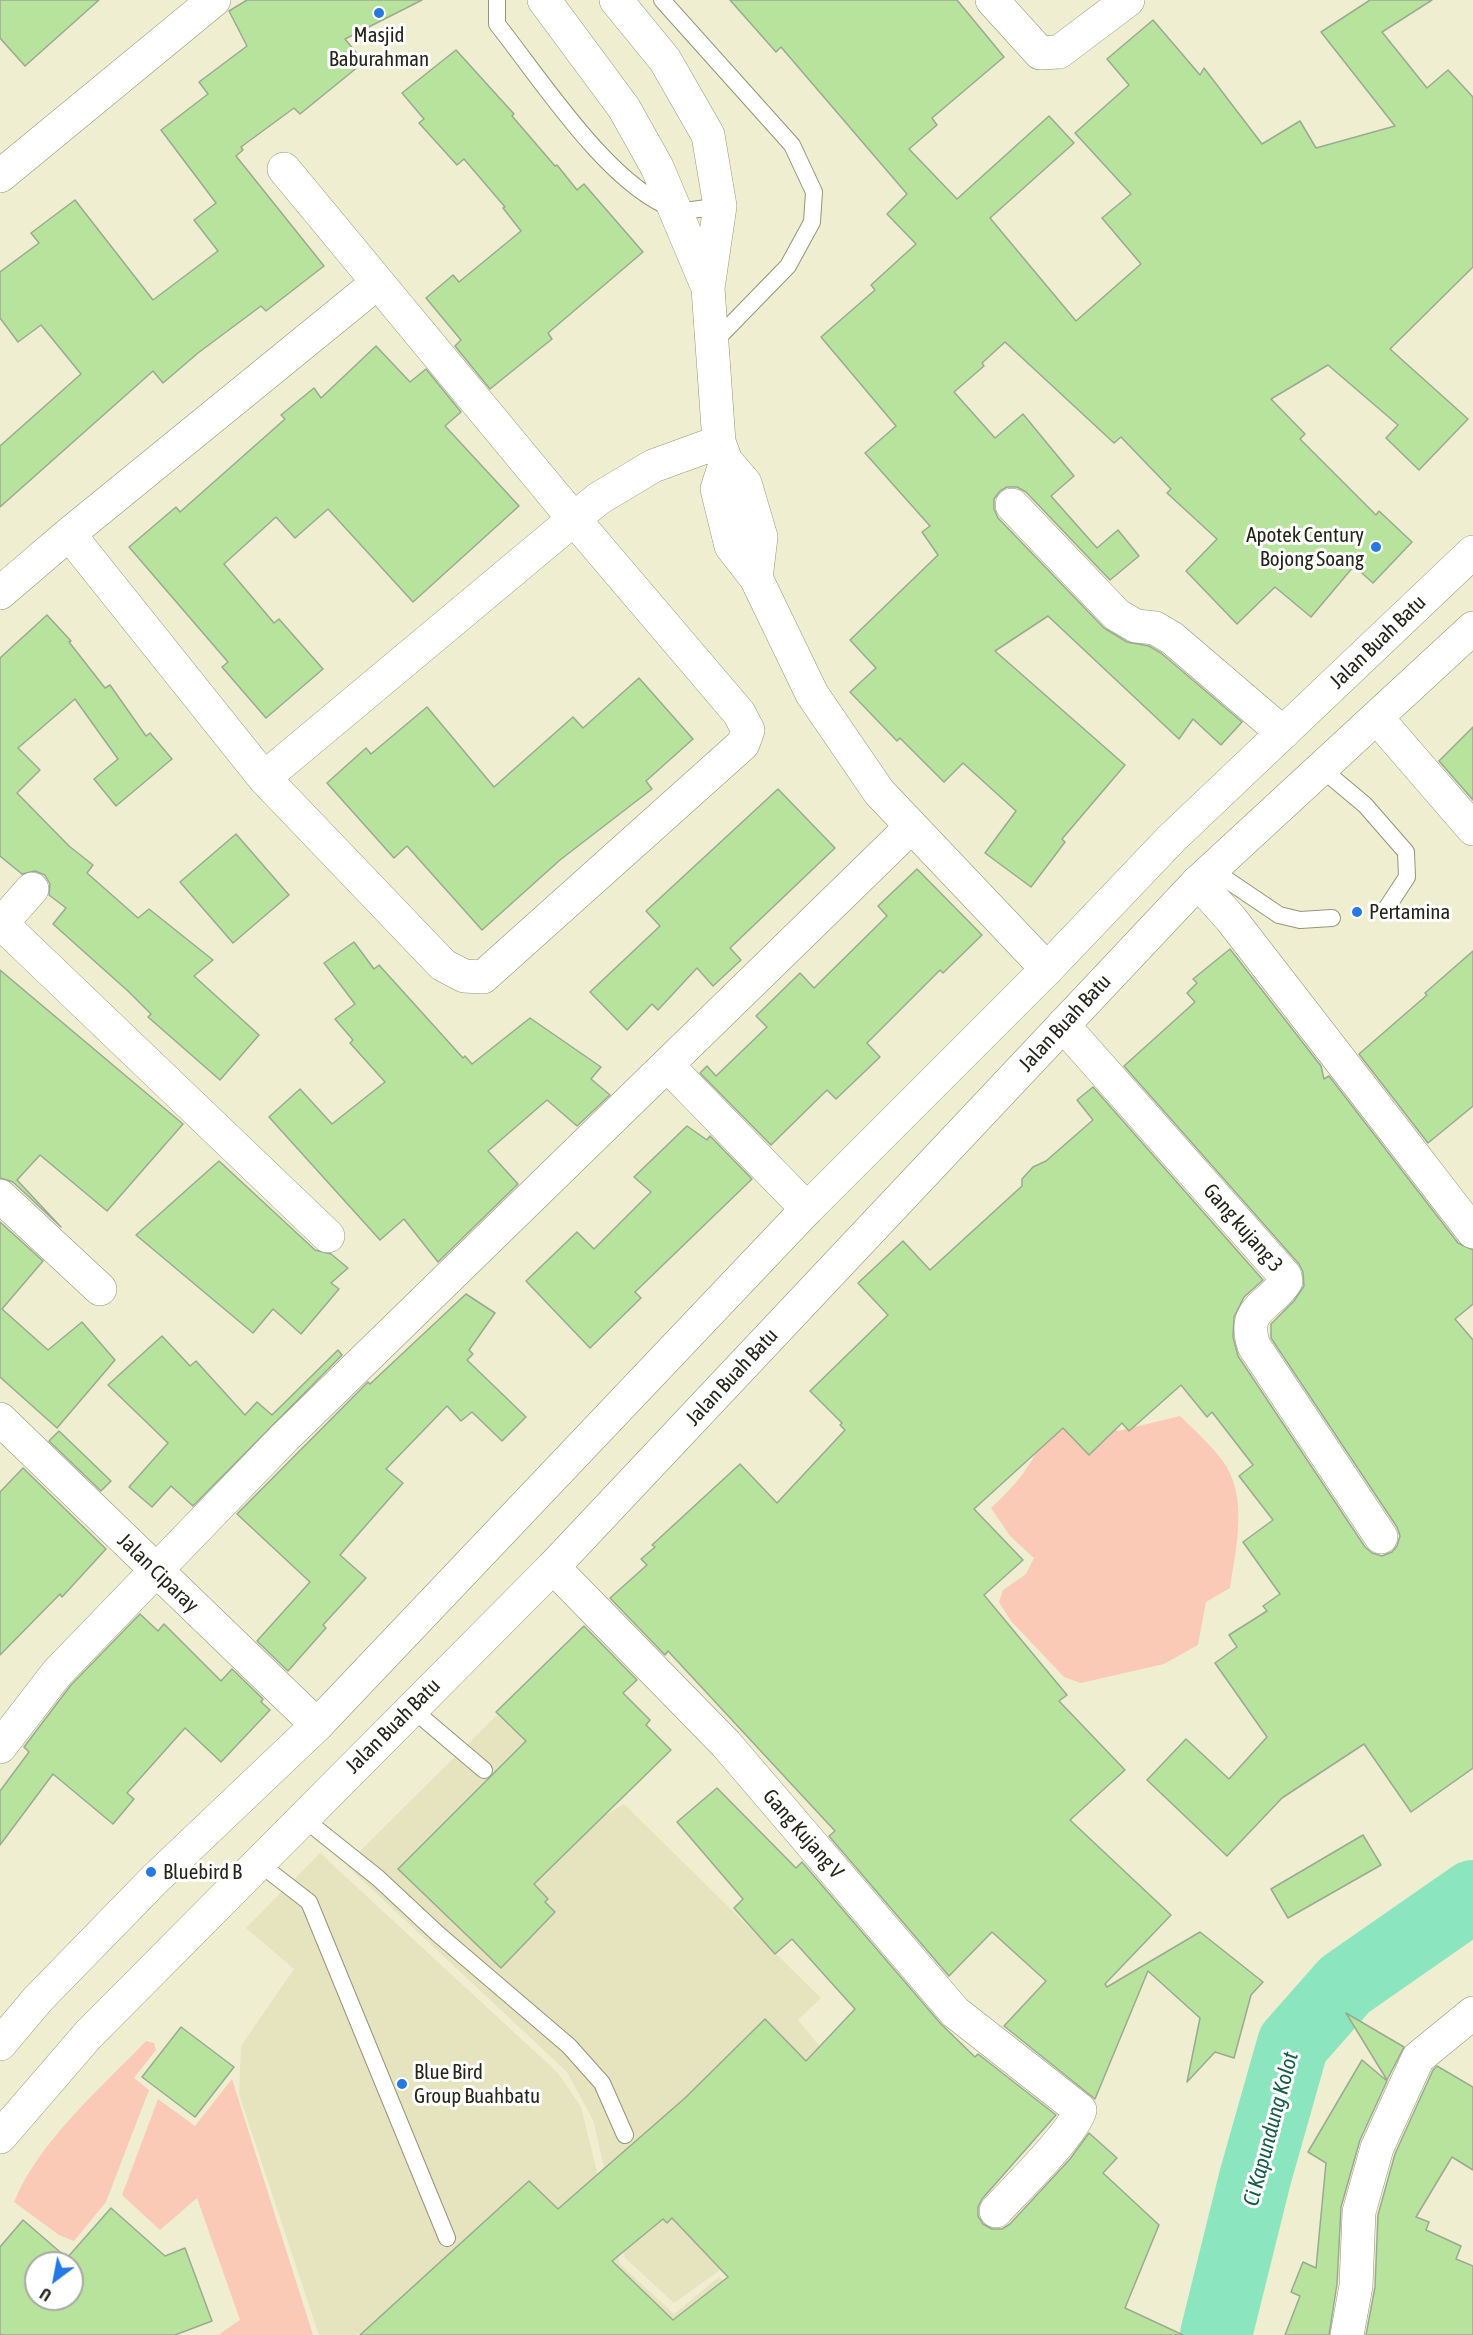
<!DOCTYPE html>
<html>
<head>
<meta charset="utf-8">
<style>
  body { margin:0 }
  #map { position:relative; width:1473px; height:2335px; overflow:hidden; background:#f0eed1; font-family:"Asap Condensed",sans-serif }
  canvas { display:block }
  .north { position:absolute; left:24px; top:2251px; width:60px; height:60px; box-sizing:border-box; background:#fff; border:2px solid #a8a8a4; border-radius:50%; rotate:212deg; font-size:16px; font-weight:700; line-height:24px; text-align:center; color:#26251b }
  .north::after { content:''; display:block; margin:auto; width:21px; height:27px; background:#2579e4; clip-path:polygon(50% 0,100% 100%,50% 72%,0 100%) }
</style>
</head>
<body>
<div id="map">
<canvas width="1473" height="2335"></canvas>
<div class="north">U</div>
</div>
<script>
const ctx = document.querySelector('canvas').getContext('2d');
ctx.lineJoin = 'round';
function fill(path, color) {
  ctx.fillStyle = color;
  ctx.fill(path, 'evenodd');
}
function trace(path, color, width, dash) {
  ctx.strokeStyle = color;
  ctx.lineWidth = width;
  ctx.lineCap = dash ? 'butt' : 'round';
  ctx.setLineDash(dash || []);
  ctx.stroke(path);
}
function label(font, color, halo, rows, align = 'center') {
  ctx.font = font + ' "Asap Condensed",sans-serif';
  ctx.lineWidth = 6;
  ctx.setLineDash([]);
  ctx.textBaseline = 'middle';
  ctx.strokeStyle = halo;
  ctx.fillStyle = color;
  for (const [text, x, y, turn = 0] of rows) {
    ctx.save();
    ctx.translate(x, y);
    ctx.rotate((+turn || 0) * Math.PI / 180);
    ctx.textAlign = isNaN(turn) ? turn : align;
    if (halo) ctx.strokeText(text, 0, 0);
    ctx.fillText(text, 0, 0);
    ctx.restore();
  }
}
fill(new Path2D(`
  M497,1715L608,1814L624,1804L821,1998L798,2020L885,2125L723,2268L674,2303L625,2258L593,2120L567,2072L346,1865Z
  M320,1853L558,2073L581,2107L620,2264L674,2314L719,2277L773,2335H319L239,2094L241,2046L294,1969L246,1928Z`), '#e6e3bf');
fill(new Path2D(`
  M1096,1414L1118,1431L1180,1416C1194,1430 1210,1444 1222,1460C1249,1495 1236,1548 1230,1588L1206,1602L1198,1645L1164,1664L1081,1683L1064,1677L1011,1621L999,1602L1003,1590L1026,1574L1034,1558L1010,1536L991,1508C1015,1486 1034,1464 1044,1433Z
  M146,2041L154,2043L156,2050L134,2078L149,2090L106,2202L74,2241L59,2235L14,2202C39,2141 101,2088 146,2041Z
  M232,2079L313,2335H218L240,2320L197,2198L160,2230L122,2195L158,2099L195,2126Z`), '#facab7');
trace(new Path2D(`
  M1216,2335L1255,2178L1293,2044L1345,1985L1473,1896`), '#8be6bf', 72);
const building = new Path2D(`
  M0,0H99L25,66L0,38Z
  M247,0H422L345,39L364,62L300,114L294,108L241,147L243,150L236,156L324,266L266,311L261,306L198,353L163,383L153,371L0,507V446L81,374L41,325L18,342L0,318V272L39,243L31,233L75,200L153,300L218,251L194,220L216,203L161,130L208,94L199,82L247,46L229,11Z
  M730,0H957L1004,57L932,118L937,125L909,149L957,199L1049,116L1074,143L990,218L1076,321L1141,264L1102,218L1131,194L1075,133L1129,85L1107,59L1153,20L1200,75L1204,68L1262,144L1300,121L1316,148L1395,126L1321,32L1370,0H1432L1382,32L1427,88L1448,70L1473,97V267L1390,349L1468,419L1419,470L1386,438L1398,425L1328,365L1271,399L1305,434L1300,439L1376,515L1379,511L1412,542L1373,583L1354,566L1311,617L1275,587L1237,624L1186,571L1217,539L1167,493L1171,489L1121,437L1114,443L1005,342L982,363L984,366L954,392L995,438L1023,414L1074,476L1051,496L1097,548L1118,530L1139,556L1110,580L1026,492L1017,487H1007L1000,491L994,499V509L998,518L1104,628L1127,642L1149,646L1161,653L1242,722L1221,745L1193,719L1179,739L1048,616L995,651L1125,765L1062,839L1065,842L1031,887L985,853L1016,811L963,763L944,782L900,738L897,741L850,692L876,668L850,640L938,555L922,532L930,526L865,453L896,426L821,337L875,290L871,285L916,244L887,214L907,194L781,47L776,52Z
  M456,50L514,114L512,116L555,166L557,165L577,190L584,184L643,252L548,333L552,339L490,389L455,346L461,340L426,298L453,275L459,282L521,231L503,208L505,207L464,159L457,165L419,123L424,119L402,93Z
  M376,346L410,382L426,369L461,412L445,426L519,506L413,602L328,509L295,538L276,517L224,564L274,623L279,619L323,669L266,718L222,667L228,662L129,547L176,507L180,512L285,419L281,415L314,388L321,398Z
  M47,615L71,641L69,642L105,688L110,685L146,736L150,733L172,759L116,806L94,779L118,759L75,699L18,748L40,770L17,793L69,846L93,865L87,873L138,918L149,909L213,960L194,976L259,1035L220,1080L148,1017L151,1014L129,992L53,924L66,908L49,895L50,884L45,875L35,871L22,874L0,856V658Z
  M639,678L693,739L646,781L652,789L560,860L482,930L407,846L394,858L327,783L366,748L371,754L427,707L494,787L573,717L583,728Z
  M1473,727V800L1439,761Z
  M778,789L835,848L730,948L741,960L713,986L697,968L658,1010L652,1004L627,1030L590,992L660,926L646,911Z
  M236,834L289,895L233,943L180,882Z
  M917,869L982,935L943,973L940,970L867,1043L880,1057L836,1099L827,1090L771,1145L700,1073L707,1066L716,1076L767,1027L756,1016L800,973L814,988L887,916L878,906Z
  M354,942L374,969L379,965L463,1058L465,1056L472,1064L530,1018L601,1067L591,1079L610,1095L577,1126L547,1100L488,1151L518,1184L438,1262L404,1219L380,1240L269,1117L300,1089L332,1124L385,1082L350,1043L353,1040L335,1019L355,1004L324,963Z
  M1230,949L1321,1066L1324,1079L1329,1076L1458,1243L1473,1250V1304L1455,1319L1473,1340V1768L1411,1812L1364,1744L1282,1798L1227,1856L1147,1780L1186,1739L1229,1779L1267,1737L1215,1663L1237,1647L1229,1635L1267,1611L1263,1606L1280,1594L1243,1542L1273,1520L1239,1476L1253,1465L1212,1412L1207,1417L1181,1385L1129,1431L1122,1423L1089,1455L1063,1428L974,1509L1023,1560L984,1595L1067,1695L1059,1701L1125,1770L1070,1820L1171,1915L1105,1984L1107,1987L1200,1932L1263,1982L1251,1995L1234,2058L1215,2052L1187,2082L1200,2018L1148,1971L1095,2099L1004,2026L1046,1981L992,1932L949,1976L829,1836L835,1831L668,1651L665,1655L610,1598L647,1565L641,1559L655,1547L652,1545L740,1464L777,1503L845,1430L840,1425L842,1423L810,1391L888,1315L858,1283L903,1241L930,1270L1022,1186V1179L1033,1167L1046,1161L1093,1120L1077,1100L1093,1087L1263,1280L1244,1297L1234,1317L1233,1337L1238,1356L1365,1547L1372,1553L1382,1556L1392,1552L1397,1546L1400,1536L1397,1527L1271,1338V1324L1294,1301L1304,1286L1303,1272L1299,1264L1124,1066L1195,1002L1187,993L1197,983L1193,979Z
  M1473,951V1106L1428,1143L1359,1054L1427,995L1425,993Z
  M0,970L183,1124L107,1211L40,1155L17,1180L61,1227L13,1182L0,1178Z
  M687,1126L707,1140L710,1136L752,1179L635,1292L641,1298L590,1348L526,1281L577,1232L594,1249L651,1192L634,1177Z
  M219,1161L315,1250L331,1254L348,1268L331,1283L339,1289L301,1334L273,1309L253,1333L136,1235Z
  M0,1222L43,1261L2,1309L48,1350L82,1322L115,1360L57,1428L0,1377Z
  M466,1294L495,1313L469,1350L473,1354L467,1360L526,1417L502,1441L472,1412L461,1421L447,1406L386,1469L403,1483L340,1555L366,1578L323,1625L326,1628L288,1671L257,1641L310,1582L237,1514L368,1382L370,1384Z
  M162,1336L190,1366L196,1361L245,1415L257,1402L272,1415L338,1350L342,1355L193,1506L171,1486L152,1507L129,1487L168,1443L108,1385Z
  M59,1431L111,1481L101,1491L49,1441Z
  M23,1468L106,1549L62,1597L60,1594L0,1655V1492Z
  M140,1614L158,1631L164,1624L221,1681L232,1669L263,1699L261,1702L270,1710L221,1762L185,1728L127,1793L134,1799L113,1824L53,1774L0,1845V1791L29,1752L24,1747L71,1685Z
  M584,1626L637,1680L623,1693L650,1720L646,1725L671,1750L534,1884L548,1899L545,1902L555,1912L501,1968L398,1869L526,1741L496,1712Z
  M717,1788L796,1868L802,1862L941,2024L975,2057L978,2054L1056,2115L982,2199L978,2207V2216L983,2224L992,2229H1002L1010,2224L1070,2159L1089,2133L1117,2158L1103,2173L1159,2225L1125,2308L1183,2335H360L529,2181L558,2209L685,2098L765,2019L806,2061L855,2009L792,1939L775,1954L734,1908L743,1899L677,1822ZM672,2218L728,2277L673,2320L612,2261L663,2219L667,2223Z
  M1363,1835L1381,1865L1288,1918L1271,1889Z
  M1346,2013L1404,2047L1387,2080Z
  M181,2027L234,2067L195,2117L142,2077Z
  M1362,2060L1387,2081L1360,2140L1341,2207L1337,2284L1329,2335H1285L1300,2296L1291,2292L1303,2262L1316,2268L1326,2163L1308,2152Z
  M1437,2066L1473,2087V2170L1452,2157L1416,2217L1429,2222L1426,2230L1461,2246L1456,2259L1473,2266V2335H1366L1375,2287L1378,2215L1395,2154L1433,2070Z
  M111,2208L165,2256L185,2248L212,2321L175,2335H0V2247L23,2220L67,2258ZM36,2263H72V2299H36Z`);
fill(building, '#b7e39d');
trace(building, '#9aaa92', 1.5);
const service = new Path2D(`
  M497,0V24C540,78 609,186 674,209C686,213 707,207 720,206
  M662,0L792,145L814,192L812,222L788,266L713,343
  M1322,769L1365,805L1406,852L1407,877L1386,909
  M1211,869L1279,915L1300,920L1332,918
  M411,1708L484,1770
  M303,1818L378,1878L438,1934L569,2046L602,2083L625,2135
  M260,1864L309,1902L447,2238`);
const minor = new Path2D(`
  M544,0L624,108L657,167L708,288
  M616,0L665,60L708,135L720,206L708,288L719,442L726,461L745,483L761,537L756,578
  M992,0L1040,53L1059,52L1128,0
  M0,176L214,0
  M726,461L717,489L731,546L756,578L812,694L879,792L1047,969
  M1012,505L1117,615L1136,626L1155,628L1172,638L1283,733
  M69,534L264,778L443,965L464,976L483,977L743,744L748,730L739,713L573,518L284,169
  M0,593L69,534L377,283
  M1377,718L1473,829
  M264,778L598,499L653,466L719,442
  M1198,882L1231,919L1473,1232
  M1,923L328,1236
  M0,925L32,889
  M1063,1025L1285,1276L1286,1281C1270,1307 1241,1307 1254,1346L1381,1537
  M667,1065L807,1209
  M0,1196L100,1289
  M553,1567L726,1744L955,2012L1080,2110C1074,2133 1014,2191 996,2211
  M0,1747L57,1673L285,1437L911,827
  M1347,2335L1356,2286L1359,2212L1377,2148L1418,2058L1473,2013`);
const tertiary = new Path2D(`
  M0,1419L317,1725`);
const primary = new Path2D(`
  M0,2044L38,1999L154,1880L317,1725L807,1209L1047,969L1171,839L1473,552
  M0,2137L88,2035L553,1567L1198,882L1473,628`);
trace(service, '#96947a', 18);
trace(minor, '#96947a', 34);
trace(tertiary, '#96947a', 34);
trace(primary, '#96947a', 34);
trace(service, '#fff', 16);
trace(minor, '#fff', 33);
trace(tertiary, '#fff', 33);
trace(primary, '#fff', 33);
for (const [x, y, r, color] of [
  [379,13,6,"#2579e4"],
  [1376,547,6,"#2579e4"],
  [1357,912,6,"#2579e4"],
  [151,1872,6,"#2579e4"],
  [402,2084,6,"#2579e4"]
]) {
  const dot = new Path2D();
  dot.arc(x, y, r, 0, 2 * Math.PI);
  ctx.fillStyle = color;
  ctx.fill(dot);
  trace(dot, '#fff', 2);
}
label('21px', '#26251b', '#fff', [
  ["Masjid",379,35,"center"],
  ["Baburahman",379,59,"center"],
  ["Apotek Century",1364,535,"right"],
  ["Bojong Soang",1364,559,"right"],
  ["Pertamina",1369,912],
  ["Bluebird B",163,1872],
  ["Blue Bird",414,2072],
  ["Group Buahbatu",414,2096]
], 'left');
label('21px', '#26251b', '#fff', [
  ["Jalan Buah Batu",1378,642,-44],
  ["Jalan Buah Batu",1065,1023,-47],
  ["Gang kujang 3",1243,1228,49],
  ["Jalan Buah Batu",732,1377,-47],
  ["Jalan Ciparay",158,1573,44],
  ["Jalan Buah Batu",393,1726,-45],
  ["Gang Kujang V",803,1834,49]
]);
label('italic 22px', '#165d44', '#fff', [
  ["Ci Kapundung Kolot",1271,2129,-75]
]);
</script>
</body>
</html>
